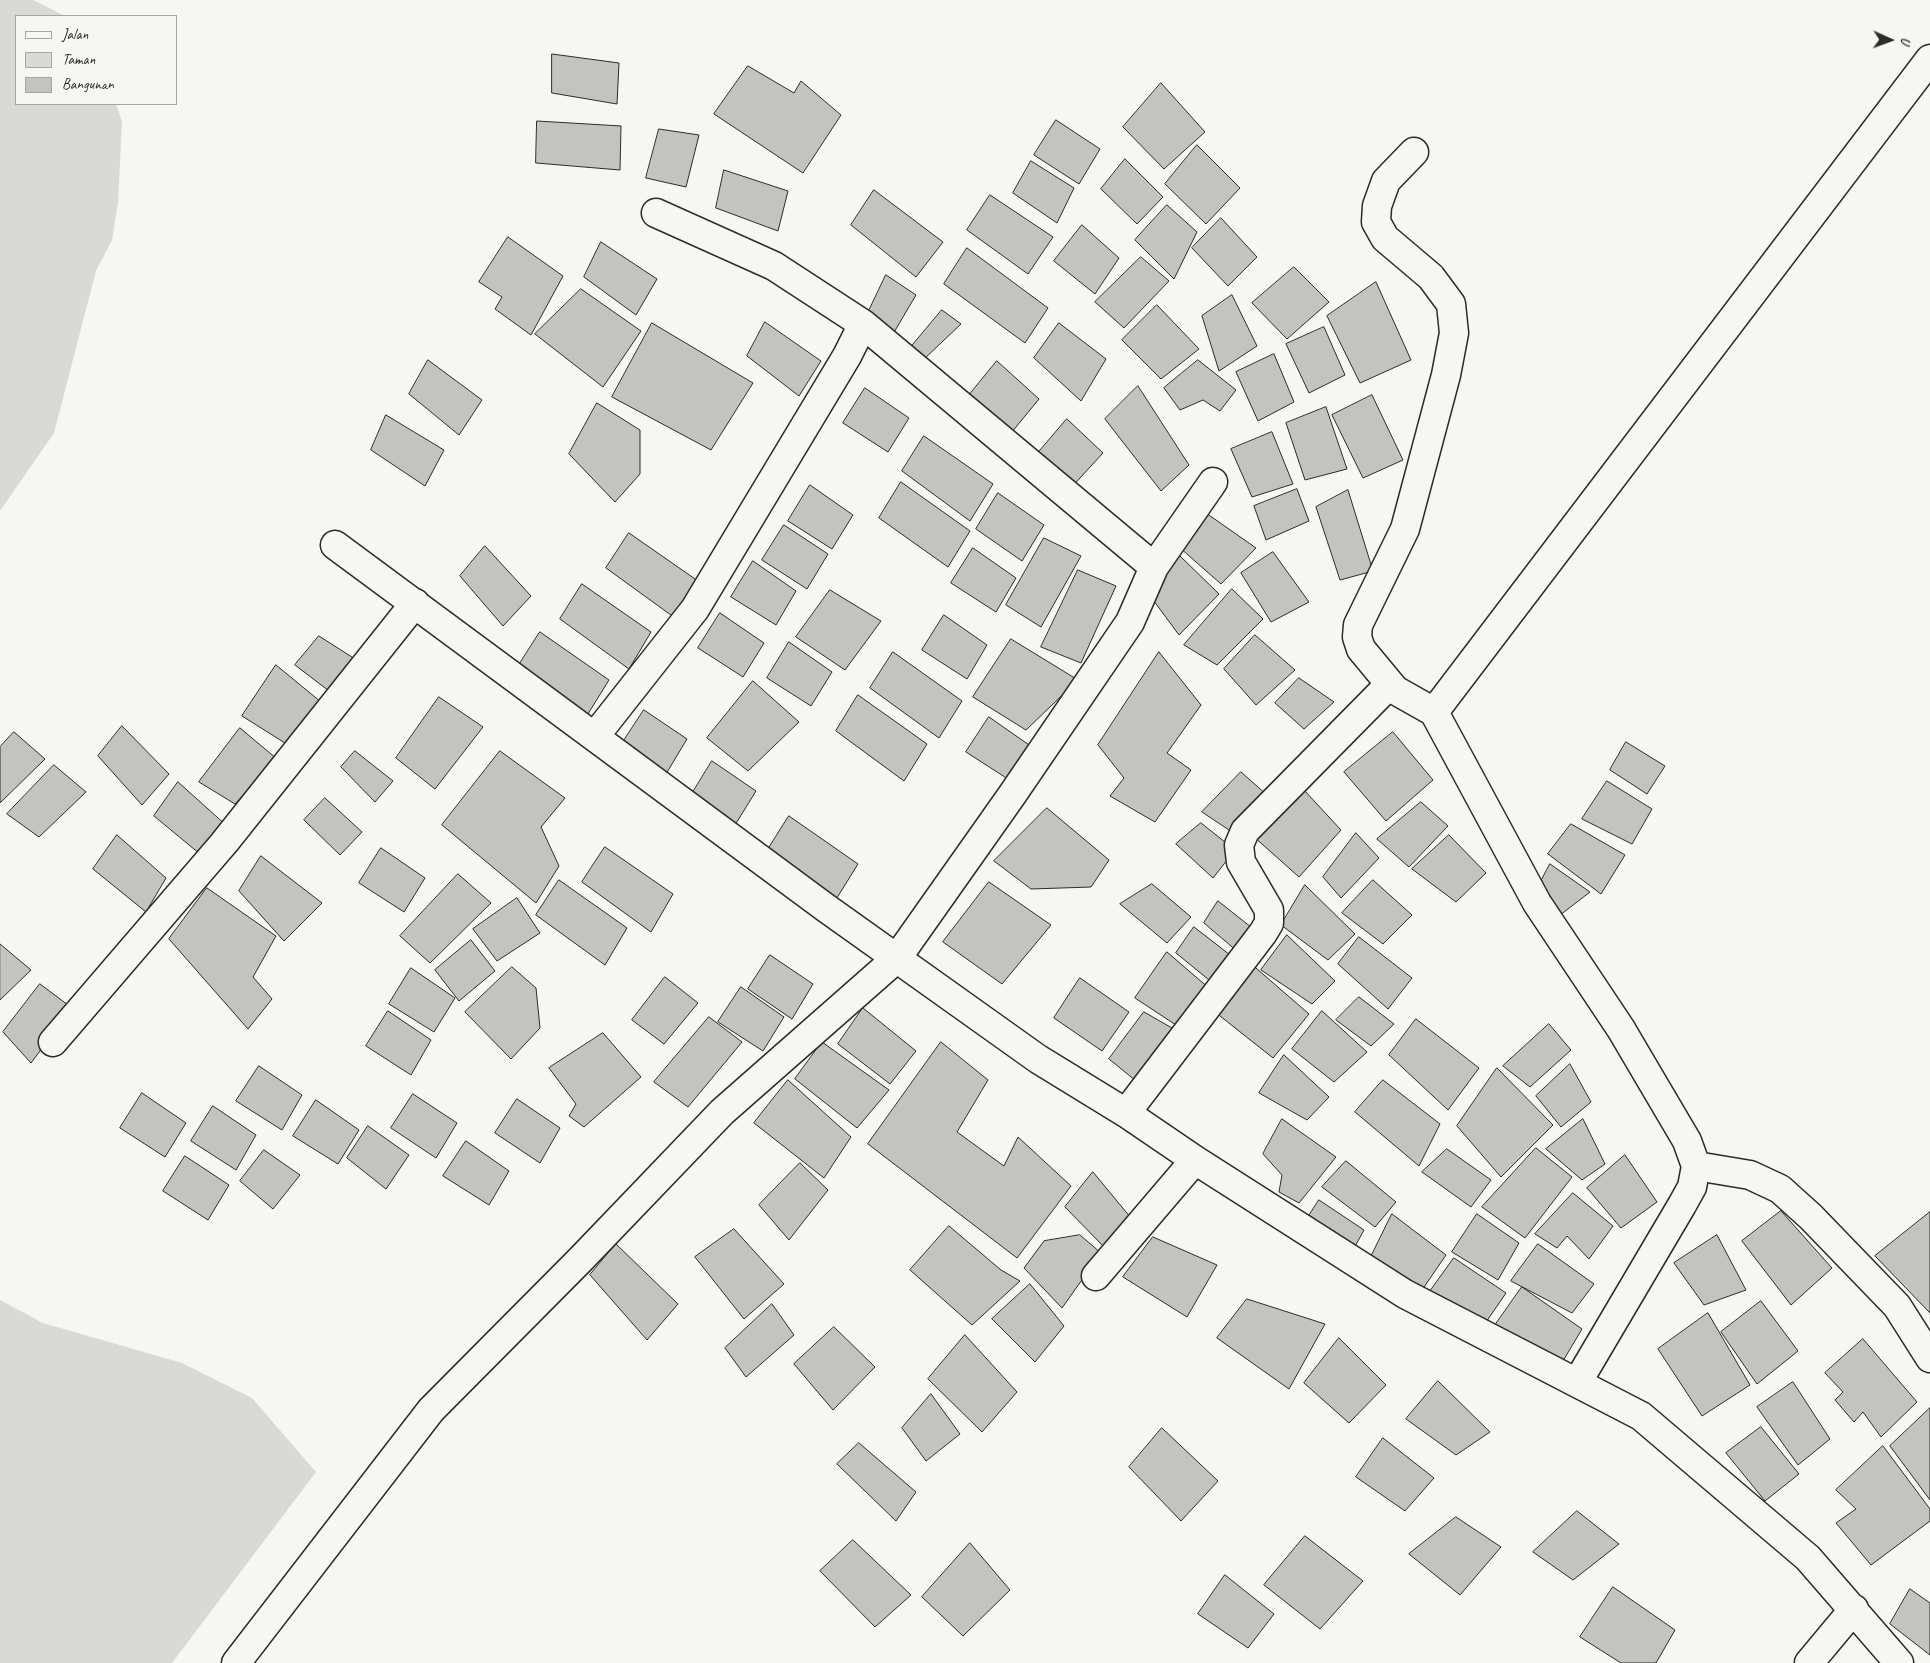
<!DOCTYPE html>
<html>
<head>
<meta charset="utf-8">
<style>
  body { margin:0 }
  #map { position:relative; width:1930px; height:1663px; overflow:hidden; background:#f6f6f2; font-family:Caveat,sans-serif }
  canvas { display:block }
  .legend { position:absolute; left:15px; top:15px; width:162px; height:90px; box-sizing:border-box; background:#f6f6f2; border:1px solid #a5a5a2; margin:0; padding:6px 9px; list-style:none; font-size:15px; color:#2b2b2b }
  .legend li { display:flex; align-items:center; gap:10px; height:25px }
  .legend b { width:25px; border:1px solid #a5a5a2 }
  .north { position:absolute; left:1865px; top:15px; width:50px; height:50px; -webkit-text-stroke:4px #f6f6f2; paint-order:stroke; rotate:92deg; font-size:14px; font-weight:700; line-height:20px; text-align:center; color:#2b2b2b }
  .north::after { content:''; display:block; margin:auto; width:18px; height:22px; background:#2b2b2b; clip-path:polygon(50% 0,100% 100%,50% 72%,0 100%) }
</style>
</head>
<body>
<div id="map">
<canvas width="1930" height="1663"></canvas>
<ul class="legend">
<li><b style="height:6px;background:#f6f6f2"></b>Jalan</li>
<li><b style="height:14px;background:#d9d9d5"></b>Taman</li>
<li><b style="height:14px;background:#c3c3c0"></b>Bangunan</li>
</ul>
<div class="north">U</div>
</div>
<script>
const ctx = document.querySelector('canvas').getContext('2d');
ctx.lineJoin = 'round';
function fill(path, color) {
  ctx.fillStyle = color;
  ctx.fill(path, 'evenodd');
}
function trace(path, color, width, dash) {
  ctx.strokeStyle = color;
  ctx.lineWidth = width;
  ctx.lineCap = dash ? 'butt' : 'round';
  ctx.setLineDash(dash || []);
  ctx.stroke(path);
}
fill(new Path2D(`
  M0,0H33L65,16H16V104H116L122,122L118,203L112,240L96,271L54,433L0,511Z
  M0,1300L43,1323L182,1363L252,1398L316,1472L172,1663H0Z`), '#d9d9d5');
const building = new Path2D(`
  M552,54L619,63L617,104L552,93Z
  M748,66L794,93L801,81L841,115L803,173L714,114Z
  M1161,83L1205,132L1164,169L1123,127Z
  M1056,120L1100,149L1079,184L1034,155Z
  M537,121L621,126L620,170L536,163Z
  M659,129L699,135L686,187L646,178Z
  M1197,145L1240,188L1206,224L1165,184Z
  M1125,159L1163,197L1137,224L1101,189Z
  M1031,161L1074,188L1057,223L1013,193Z
  M724,170L788,191L778,231L716,208Z
  M874,190L943,242L916,277L851,225Z
  M990,195L1053,237L1028,274L967,230Z
  M1167,205L1197,232L1174,279L1135,240Z
  M1221,218L1257,257L1228,286L1192,248Z
  M1082,225L1119,258L1095,294L1054,261Z
  M508,237L563,276L531,335L495,309L502,297L479,282Z
  M601,242L657,279L636,315L584,277Z
  M967,248L1048,308L1025,343L944,284Z
  M1141,257L1169,281L1124,328L1095,302Z
  M1294,267L1329,302L1287,339L1252,303Z
  M886,275L916,295L893,334L866,317Z
  M1376,282L1411,360L1360,383L1327,316Z
  M581,289L641,331L603,387L535,334Z
  M1232,295L1257,346L1219,371L1202,316Z
  M1157,305L1199,349L1161,379L1122,340Z
  M942,310L961,324L923,360L911,347Z
  M765,322L821,361L799,396L747,356Z
  M652,323L753,383L711,450L612,397Z
  M1059,323L1106,359L1081,401L1034,358Z
  M1324,327L1345,375L1309,393L1286,344Z
  M1274,354L1294,402L1258,421L1236,372Z
  M428,360L482,400L459,435L409,394Z
  M1198,360L1236,390L1220,411L1203,400L1180,410L1164,388Z
  M997,361L1039,399L1007,438L966,399Z
  M1138,386L1189,465L1161,491L1105,419Z
  M865,388L909,418L888,452L843,423Z
  M1372,395L1403,460L1363,478L1332,415Z
  M597,403L640,430V474L615,502L569,454Z
  M1326,407L1347,469L1305,480L1286,423Z
  M386,415L444,450L425,486L371,450Z
  M1067,419L1103,453L1068,491L1032,460Z
  M1272,432L1293,484L1252,497L1231,449Z
  M924,436L993,484L970,521L902,471Z
  M901,482L970,531L948,567L879,518Z
  M810,485L853,515L832,549L788,521Z
  M1297,489L1309,521L1266,540L1254,506Z
  M1348,490L1373,571L1340,580L1316,507Z
  M998,493L1044,525L1022,561L976,529Z
  M1206,513L1256,548L1221,584L1179,547Z
  M784,525L828,554L807,589L762,560Z
  M629,533L698,581L675,618L606,568Z
  M1044,538L1081,556L1041,627L1006,605Z
  M485,546L531,596L503,626L460,576Z
  M973,548L1016,578L996,612L951,583Z
  M1273,552L1309,602L1271,622L1241,573Z
  M1178,554L1219,594L1179,635L1148,593Z
  M753,561L796,591L776,625L731,597Z
  M1078,570L1116,586L1081,663L1041,647Z
  M582,584L651,632L629,669L560,619Z
  M1232,589L1263,619L1217,665L1184,645Z
  M830,590L881,621L845,670L796,637Z
  M720,613L764,643L743,677L698,648Z
  M944,615L987,645L967,679L922,650Z
  M540,632L609,680L586,717L517,668Z
  M1255,635L1295,670L1256,705L1224,669Z
  M319,636L355,659L329,691L295,665Z
  M1011,639L1078,680L1026,730L973,697Z
  M789,642L832,672L811,706L767,678Z
  M893,652L962,701L939,738L870,688Z
  M1159,652L1201,705L1167,753L1191,770L1155,822L1110,796L1124,778L1098,745Z
  M276,665L321,702L285,743L242,716Z
  M1299,678L1334,702L1304,729L1275,703Z
  M753,681L799,722L748,771L707,738Z
  M858,695L927,744L904,781L836,731Z
  M439,697L483,727L435,789L396,758Z
  M644,710L687,739L666,774L621,745Z
  M989,717L1032,747L1011,781L966,752Z
  M122,726L169,774L142,805L98,756Z
  M240,728L277,759L235,804L199,782Z
  M14,732L45,759L0,803V747Z
  M1393,732L1433,780L1386,821L1344,772Z
  M1626,742L1665,766L1647,794L1610,770Z
  M355,751L393,781L375,802L341,767Z
  M500,751L565,798L541,827L559,866L536,903L442,825Z
  M712,761L756,791L735,825L690,797Z
  M54,765L86,792L39,837L7,814Z
  M1241,772L1267,795L1232,832L1202,812Z
  M1607,781L1652,809L1632,844L1582,819Z
  M178,782L227,826L206,859L154,816Z
  M1304,790L1341,830L1299,877L1253,836Z
  M325,798L362,832L340,855L304,820Z
  M1421,802L1448,826L1409,867L1377,839Z
  M1047,808L1109,860L1091,887L1031,889L994,861Z
  M789,816L858,864L835,901L767,851Z
  M1201,823L1235,850L1213,878L1176,844Z
  M1571,824L1625,855L1601,894L1548,854Z
  M1356,833L1379,858L1341,898L1323,877Z
  M117,835L166,878L146,912L93,869Z
  M1449,835L1486,873L1456,902L1412,869Z
  M605,847L673,894L651,932L582,882Z
  M381,848L425,878L404,912L359,883Z
  M261,856L322,903L284,941L239,891Z
  M1550,864L1590,892L1555,919L1538,887Z
  M458,874L491,903L430,963L400,936Z
  M559,880L627,928L605,965L536,915Z
  M1373,880L1412,915L1383,944L1342,913Z
  M989,882L1051,925L1002,984L943,942Z
  M1152,884L1191,917L1167,943L1120,904Z
  M1305,885L1355,934L1328,960L1281,925Z
  M207,888L276,936L253,977L272,999L248,1029L169,939Z
  M517,898L540,933L497,961L473,929Z
  M1218,901L1256,931L1238,952L1204,923Z
  M1194,927L1234,958L1214,984L1176,953Z
  M1287,935L1335,981L1312,1004L1261,970Z
  M1359,937L1412,978L1388,1009L1338,964Z
  M471,940L495,971L459,1001L435,970Z
  M0,944L31,970L0,1000Z
  M1167,952L1210,989L1182,1029L1135,998Z
  M770,955L813,984L792,1019L748,989Z
  M1249,962L1309,1014L1273,1058L1215,1012Z
  M512,967L536,988L540,1028L511,1059L465,1012Z
  M411,968L455,998L434,1032L389,1004Z
  M665,977L698,1003L664,1044L632,1020Z
  M1080,978L1129,1012L1102,1051L1054,1018Z
  M40,984L72,1008L31,1063L3,1032Z
  M741,987L784,1017L763,1051L718,1022Z
  M1359,997L1394,1024L1371,1046L1336,1020Z
  M863,1008L916,1051L890,1084L838,1044Z
  M388,1011L431,1040L411,1075L366,1046Z
  M1322,1011L1367,1052L1334,1082L1292,1049Z
  M1144,1012L1179,1032L1141,1085L1109,1059Z
  M709,1017L742,1042L688,1107L654,1082Z
  M1416,1019L1479,1068L1448,1110L1389,1055Z
  M1549,1024L1571,1050L1530,1087L1503,1066Z
  M603,1033L641,1077L584,1127L569,1116L576,1104L549,1068Z
  M822,1042L889,1090L857,1128L795,1079Z
  M941,1042L988,1080L957,1132L1004,1166L1018,1137L1071,1186L1017,1258L868,1144Z
  M1284,1055L1329,1097L1307,1120L1259,1093Z
  M1570,1064L1591,1102L1561,1127L1536,1096Z
  M259,1066L302,1095L282,1130L236,1101Z
  M1497,1068L1553,1125L1501,1177L1457,1126Z
  M788,1080L851,1137L824,1178L754,1123Z
  M1383,1080L1440,1124L1419,1166L1355,1112Z
  M142,1093L186,1123L165,1157L120,1128Z
  M413,1094L457,1123L436,1158L391,1128Z
  M517,1099L560,1128L540,1163L495,1133Z
  M316,1100L359,1130L338,1164L293,1136Z
  M213,1106L256,1135L236,1170L191,1141Z
  M1282,1119L1336,1157L1299,1203L1279,1192L1282,1175L1263,1154Z
  M1583,1119L1605,1164L1582,1180L1546,1149Z
  M368,1126L409,1155L386,1189L347,1158Z
  M466,1141L509,1171L489,1205L443,1176Z
  M1536,1148L1572,1177L1525,1238L1482,1207Z
  M1447,1149L1491,1180L1471,1207L1422,1172Z
  M264,1150L300,1175L273,1209L240,1181Z
  M1625,1155L1657,1202L1621,1228L1587,1188Z
  M185,1156L229,1185L208,1220L163,1191Z
  M1346,1161L1396,1202L1375,1227L1322,1187Z
  M800,1163L828,1190L789,1240L759,1205Z
  M1093,1172L1131,1218L1107,1250L1065,1207Z
  M1573,1193L1613,1226L1589,1259L1567,1236L1557,1248L1535,1234Z
  M1319,1200L1364,1230L1353,1250L1305,1222Z
  M1781,1211L1832,1268L1791,1305L1742,1241Z
  M1930,1212V1313L1875,1256Z
  M1392,1214L1446,1255L1420,1293L1369,1261Z
  M1477,1214L1519,1243L1498,1280L1452,1252Z
  M949,1226L1001,1270L1020,1281L972,1325L910,1270Z
  M734,1229L784,1284L744,1319L695,1257Z
  M1080,1235L1101,1253L1062,1308L1024,1268L1044,1241Z
  M1717,1235L1746,1290L1704,1305L1674,1263Z
  M1153,1237L1217,1265L1187,1317L1123,1277Z
  M616,1244L678,1304L647,1340L590,1275Z
  M1538,1244L1594,1284L1572,1313L1511,1281Z
  M1454,1258L1506,1293L1482,1328L1426,1297Z
  M1030,1284L1064,1326L1035,1362L992,1319Z
  M1522,1287L1582,1329L1560,1366L1491,1331Z
  M1247,1299L1325,1324L1289,1389L1217,1338Z
  M1761,1301L1798,1351L1757,1384L1721,1332Z
  M772,1304L794,1335L746,1377L725,1348Z
  M1708,1313L1750,1385L1702,1416L1658,1349Z
  M834,1327L875,1367L833,1410L794,1364Z
  M965,1335L1017,1392L982,1432L928,1379Z
  M1339,1338L1386,1385L1349,1423L1304,1383Z
  M1863,1339L1917,1402L1881,1437L1863,1412L1854,1422L1835,1400L1843,1392L1825,1373Z
  M1438,1381L1490,1432L1456,1455L1406,1419Z
  M1793,1382L1830,1439L1798,1465L1757,1407Z
  M931,1394L960,1434L926,1461L902,1428Z
  M1930,1408V1500L1890,1446Z
  M1761,1427L1799,1474L1765,1501L1726,1453Z
  M1162,1428L1218,1481L1181,1521L1129,1467Z
  M1383,1438L1434,1478L1405,1511L1356,1477Z
  M859,1443L916,1492L896,1521L837,1464Z
  M1883,1446L1930,1509V1521L1871,1565L1836,1523L1856,1509L1836,1490Z
  M1577,1511L1619,1544L1573,1580L1533,1552Z
  M1456,1517L1501,1547L1460,1595L1409,1554Z
  M1305,1536L1363,1581L1320,1629L1264,1585Z
  M853,1540L911,1595L875,1627L820,1571Z
  M970,1543L1010,1590L963,1636L922,1597Z
  M1225,1575L1274,1614L1248,1648L1198,1614Z
  M1613,1587L1675,1630L1656,1663H1621L1580,1637Z
  M1910,1589L1930,1603V1655L1890,1624Z`);
fill(building, '#c3c3c0');
trace(building, '#2b2b2b', 1);
const minor = new Path2D(`
  M1414,152L1386,181L1377,206L1376,222L1385,238L1431,277L1451,304L1454,333L1446,375L1405,529L1358,625L1357,637L1361,649L1395,690L1434,712L1537,903L1621,1029L1687,1141L1696,1166L1692,1187L1682,1205L1577,1383
  M335,545L826,908L1038,1059L1126,1113L1195,1160L1405,1294L1641,1416L1808,1558L1899,1663
  M1154,567L1213,482
  M1434,712L1930,59
  M595,736L695,609L847,356L863,324L774,266L656,213
  M53,1042L224,843L415,603
  M1126,1113L1263,933L1269,923V910L1241,862L1239,845L1245,831L1390,684
  M1696,1166L1750,1175L1780,1189L1811,1217L1897,1306L1930,1358
  M1096,1276L1195,1160
  M236,1663L431,1410L582,1258L722,1112L897,958L1012,795L1130,622L1154,567L863,324
  M1809,1663L1854,1609`);
trace(minor, '#2b2b2b', 31);
trace(minor, '#f6f6f2', 28);
</script>
</body>
</html>
